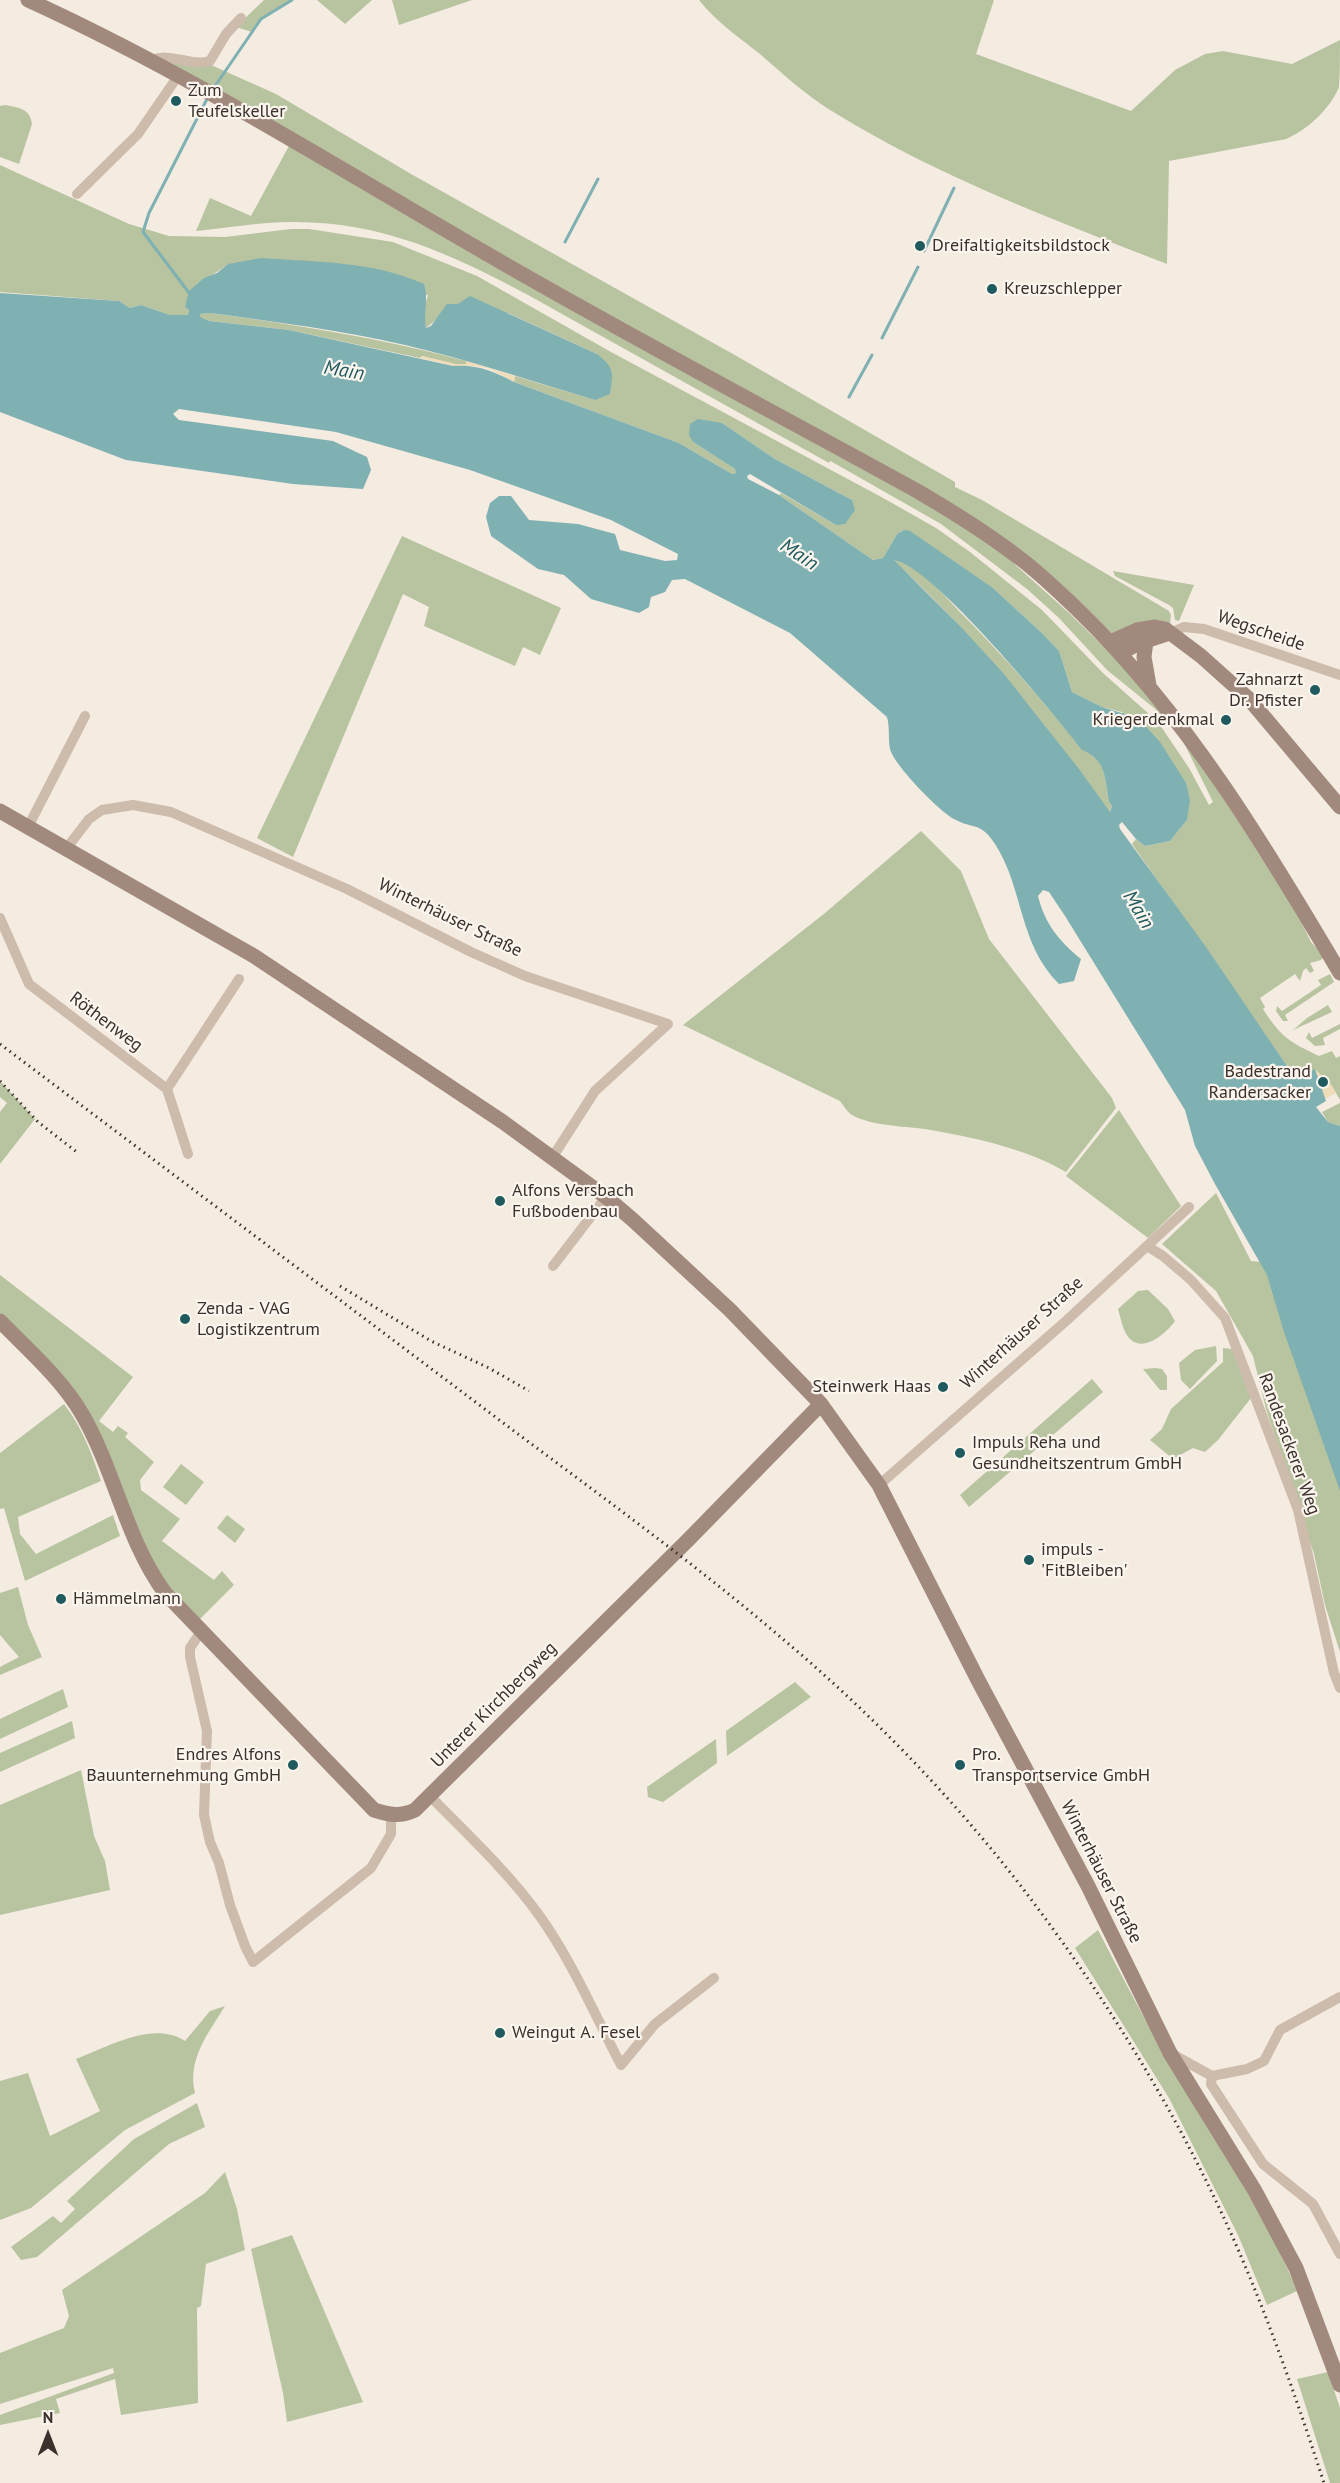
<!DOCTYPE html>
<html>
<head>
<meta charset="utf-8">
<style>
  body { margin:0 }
  #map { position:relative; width:1340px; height:2483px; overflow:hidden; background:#f4ebe1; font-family:"PT Sans",sans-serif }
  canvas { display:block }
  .north { position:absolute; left:18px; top:2405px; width:60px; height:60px; -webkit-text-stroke:4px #fbf5ee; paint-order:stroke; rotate:0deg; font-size:16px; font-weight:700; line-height:24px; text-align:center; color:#3b302b }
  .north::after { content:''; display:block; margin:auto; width:21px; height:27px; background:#3b302b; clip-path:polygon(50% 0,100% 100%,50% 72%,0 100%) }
</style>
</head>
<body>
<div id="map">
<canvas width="1340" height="2483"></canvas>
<div class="north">N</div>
</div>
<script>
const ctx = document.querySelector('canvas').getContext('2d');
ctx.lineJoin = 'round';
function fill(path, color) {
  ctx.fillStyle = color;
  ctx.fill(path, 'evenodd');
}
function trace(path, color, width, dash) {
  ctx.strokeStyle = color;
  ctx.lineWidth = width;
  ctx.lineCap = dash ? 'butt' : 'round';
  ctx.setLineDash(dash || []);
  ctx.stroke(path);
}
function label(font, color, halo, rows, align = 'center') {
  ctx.font = font + ' "PT Sans",sans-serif';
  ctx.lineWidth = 4.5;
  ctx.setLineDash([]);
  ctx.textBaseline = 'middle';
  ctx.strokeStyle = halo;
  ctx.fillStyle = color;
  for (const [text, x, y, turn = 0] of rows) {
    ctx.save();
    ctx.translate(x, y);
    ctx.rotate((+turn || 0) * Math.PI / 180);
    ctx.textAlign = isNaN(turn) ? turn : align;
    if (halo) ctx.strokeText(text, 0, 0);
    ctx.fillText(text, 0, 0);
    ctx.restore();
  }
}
fill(new Path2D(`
  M264,0H292L261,19L252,32L236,27Z
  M317,0H372L345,24Z
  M392,0H472L399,25Z
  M699,0H994L976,54L1131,111L1175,70L1205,54L1223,51L1292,64L1340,40C1340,52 1340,78 1339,87C1330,109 1307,130 1286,139L1169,161L1167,264C1054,220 939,177 835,113C808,97 784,75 760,54C740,38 715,21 699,0Z
  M170,61L211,65L276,94L411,174L733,354L955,482V487L982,500L1169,611L1171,615L1170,625L1112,635L1067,591L759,400L168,66Z
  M5,105C19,108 30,108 32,124L19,164L0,157V106Z
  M290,144L916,496L1001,552L1069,613L1116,659L1183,736L1294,907L1311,942L1324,956L1321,960L1310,963L1314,971L1310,973L1306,968L1303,971L1300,981L1295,974L1260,998L1265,1007L1263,1009C1281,1037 1289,1042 1319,1056L1332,1051L1336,1058L1340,1056V1100L1332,1086L1314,1070L1302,1077L1293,1075L1132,844L1136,839L1145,846L1170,841L1187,820L1122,712L1102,707L1072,692L1059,651L1043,634L993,588L904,530L897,534L883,558L873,560L779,495L781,493L836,525L852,500L775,459L722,423L693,442L735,469L736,473L732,474L679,443L514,382L515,376L595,400L597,354L508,313L437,319L426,328L423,312L428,295L228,264C211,277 192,285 185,307L189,310L188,315H170L141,305L130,308L119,301L0,292V165L129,224L169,236L225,237L291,229H309L393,242L477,276L611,352L885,499L936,528L970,552L1042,610L1104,674L1158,722L1189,768L1209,805L1213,802L1183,741L1169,724L1154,708L1107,670L1059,618L1027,589L941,524L834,463L830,461L829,463L528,295C451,254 381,221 291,222C260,222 228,228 196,231L210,198L251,216Z
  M210,313C298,325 380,338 466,361V364H455L422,356L420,358L289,330L209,321L200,318V314Z
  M402,536L561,608L540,655L523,647L515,666L424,626L429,607L403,594L293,857L257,838Z
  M894,559C920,566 941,592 959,611C1003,655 1043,701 1082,749C1106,759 1105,779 1109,802L1112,806L1109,813C1046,723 976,636 895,562Z
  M1113,571L1194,585L1179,621L1175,620L1173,608L1169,605L1115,576Z
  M921,831L961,871L989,939L1112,1098L1116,1108L1066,1172C1025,1148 972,1137 925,1129C902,1126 872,1126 852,1115C847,1112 844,1106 840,1101L683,1025L825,913Z
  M1330,974L1334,982L1285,1015L1288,1021H1283L1276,1011L1277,1006L1282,1011L1321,985L1318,980Z
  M1328,1005L1332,1012L1293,1030L1307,1018Z
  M1340,1024V1029L1323,1038L1325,1045L1315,1046L1306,1038L1309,1032L1312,1038Z
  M0,1081L35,1119L0,1164V1112L7,1103L0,1097Z
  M1340,1103V1126L1328,1122L1322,1112Z
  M1119,1110L1181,1206L1148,1238L1066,1176Z
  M1216,1193L1251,1261L1273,1263L1340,1480V1652L1325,1605L1314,1554L1266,1409L1253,1356L1216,1291L1162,1244Z
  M0,1275L133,1377L99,1421L113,1432L118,1426L128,1433L125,1437L154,1462L140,1480L141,1490L180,1519L162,1541L214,1580L222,1571L234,1585L196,1623L165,1593L81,1413L0,1321Z
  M1148,1290L1168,1309L1175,1321C1167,1332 1146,1352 1131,1340C1123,1333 1121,1319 1118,1309L1138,1291Z
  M1216,1346L1217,1361L1190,1389L1181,1380L1179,1363L1195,1350Z
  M1223,1348L1232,1349L1251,1398L1218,1440L1205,1452L1193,1448L1173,1459L1150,1440L1162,1429L1171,1409L1223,1362Z
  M1155,1368L1162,1369L1167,1376V1390H1160L1143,1369Z
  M1092,1379L1103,1392L969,1507L960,1495Z
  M64,1404C82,1427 92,1454 101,1481L18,1517L20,1534L36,1554L113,1515L120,1536L25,1581L4,1508L0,1509V1453Z
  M181,1464L204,1482L186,1505L163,1487Z
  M227,1515L245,1529L235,1543L217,1528Z
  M18,1587L28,1625L42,1657L0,1675V1667L19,1657L0,1635V1593Z
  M795,1682L811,1697L727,1756L726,1731Z
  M63,1689L68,1707L0,1739V1719Z
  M72,1721L75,1738L0,1772V1753Z
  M716,1739L717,1763L663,1802L648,1797L647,1787Z
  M81,1770L94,1836L105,1861L110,1890L0,1915V1805Z
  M1098,1930C1129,1990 1160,2049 1195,2107C1231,2167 1272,2226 1297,2291L1267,2305L1238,2235L1169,2098L1075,1948Z
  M225,2006C208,2034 187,2059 195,2093L125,2130L31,2208L0,2220V2081L28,2073L50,2136L100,2111L76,2059C108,2047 153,2020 185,2041L210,2011Z
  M197,2103L205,2127L169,2144L37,2257L21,2260L11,2247L53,2216L61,2223L75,2209L67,2201L134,2139Z
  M225,2172L237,2209L245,2250L206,2264L201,2306L197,2308L198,2403L121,2415L115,2379L56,2399L60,2413L0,2425V2415L114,2373L113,2368L0,2404V2353L64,2328L69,2316L62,2290L205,2193Z
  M292,2235L363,2402L287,2422L283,2393L251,2249Z
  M1328,2372L1340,2408V2483H1330L1297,2379Z`), '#b8c4a0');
fill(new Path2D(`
  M422,356L455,364H466V361L515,376L514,382L490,369L475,366H453L420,358Z
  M1315,1069L1332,1086L1336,1093L1325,1099Z`), '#efdcb8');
fill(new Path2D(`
  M261,258C316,262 373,261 424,284C429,299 423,313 426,328L431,326L447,304H458L470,296L597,354C615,368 613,373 610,394L595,400C531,381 470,360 405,345C341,330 276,322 210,313L200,314V317L209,321L289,330L453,366C476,364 494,371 514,382L679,443L732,474L736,473L735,469L693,442L689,435L690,424L698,419L722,423L775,459L852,500L855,510L845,524L836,525L750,474L747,476L748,479L779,495L873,560L883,558L897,534L904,530L910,531L993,588L1043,634L1059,651L1072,692L1102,707L1138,718L1160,742L1186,783L1190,800L1187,820L1170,841L1145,846L1136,839L1122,822L1119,825L1120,829L1206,947L1293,1075L1302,1077L1315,1069L1326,1101L1316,1107L1328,1122L1340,1126V1491L1284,1332L1267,1275L1215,1184L1195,1146L1185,1110L1065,916L1049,892L1043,890L1038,896C1045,924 1059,941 1081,959L1074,981L1059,984C1018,943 1024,889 995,844C980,821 974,830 954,819C939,811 894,765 890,749C888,738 890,728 887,717L790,633L685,579L672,580L665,592L651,597L649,607L639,613L591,599L564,575L538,569L491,536L486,517L490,503L499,496H511L529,520L578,524L615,534L620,550L665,561L677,560L678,554L611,520L470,470L336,432L179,409L173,414L179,420L333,441L367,457L371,470L363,489L293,484L126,460L0,412V293L119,301L130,308L141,305L170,315H188L189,310L185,307L189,291L204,278L217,273L228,264ZM894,560C932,565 1054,714 1082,750C1106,759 1105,779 1109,802L1112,806L1110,812L1079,769L1004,674L962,628Z`), '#7fb0b2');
trace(new Path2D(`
  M213,89L261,19L292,0
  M565,242L598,179
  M924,251L954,188
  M190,294L143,232L149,213L208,97
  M882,338L918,267
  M849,397L872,355`), '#7fb0b2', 3);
trace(new Path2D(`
  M152,60C171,52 190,67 210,61L226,34L241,18
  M77,194L138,134L178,76
  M1170,633L1184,627L1204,629L1340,675
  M28,827L85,716
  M66,849L89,819L102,810L133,805L171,812L347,889L471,952L525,976L668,1024L595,1091L552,1158
  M0,918L29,984L167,1089L188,1154
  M167,1089L239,979
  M1147,1246L1163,1256L1191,1280L1225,1318L1298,1510L1334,1673L1340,1688
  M553,1266L606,1197
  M879,1485L1066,1321L1189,1207
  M202,1630L190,1648V1657L207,1731L204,1815L210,1842L219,1863L230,1905L245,1946L253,1962L371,1868L391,1834V1816
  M430,1796C467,1834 508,1872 539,1915C572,1961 595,2015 621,2065L655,2024L714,1978
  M1172,2054L1212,2076L1247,2069L1264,2061L1280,2030L1340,1997
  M1212,2076L1211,2084L1263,2164L1313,2204L1340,2254`), '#cdbbac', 10);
trace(new Path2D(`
  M28,0C188,73 336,167 489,255C630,337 776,413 919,492C953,512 987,533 1018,557C1040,573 1060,593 1079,611C1187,716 1264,844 1340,973
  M1146,641L1144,657L1149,685
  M1110,642L1137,630L1155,627L1165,629L1201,656L1249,699L1340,807
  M1121,653L1137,644L1170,633
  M0,811L254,956L503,1122L606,1197L633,1220L730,1310L821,1404L879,1485L978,1680L1088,1886L1170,2053L1255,2191L1296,2268L1340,2385
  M0,1321C28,1350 62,1379 82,1414C115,1471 126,1540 165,1593L374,1810C390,1815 400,1817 415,1810L689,1539L821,1404`), '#a18a7d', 15);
trace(new Path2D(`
  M0,1044C166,1169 332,1294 498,1419C594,1491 693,1562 784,1640C873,1715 956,1801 1027,1894C1106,1998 1175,2110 1229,2229C1266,2311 1296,2397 1324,2483
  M0,1081L38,1122L78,1153
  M340,1286L431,1341L489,1368L529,1391`), '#3b302b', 3, [1.5, 4.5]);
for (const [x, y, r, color] of [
  [176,101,6,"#1f5a5e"],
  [920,246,6,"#1f5a5e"],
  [992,289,6,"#1f5a5e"],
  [1315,690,6,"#1f5a5e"],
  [1226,720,6,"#1f5a5e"],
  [1323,1082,6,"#1f5a5e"],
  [500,1201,6,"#1f5a5e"],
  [185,1319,6,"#1f5a5e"],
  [943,1387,6,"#1f5a5e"],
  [960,1453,6,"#1f5a5e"],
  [1029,1560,6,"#1f5a5e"],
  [61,1599,6,"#1f5a5e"],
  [293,1765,6,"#1f5a5e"],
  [960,1765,6,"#1f5a5e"],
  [500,2033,6,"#1f5a5e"]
]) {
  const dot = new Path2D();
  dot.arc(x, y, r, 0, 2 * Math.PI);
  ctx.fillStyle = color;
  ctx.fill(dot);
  trace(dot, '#fbf5ee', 2);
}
label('18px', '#3b302b', '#fbf5ee', [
  ["Zum",188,91],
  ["Teufelskeller",188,112],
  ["Dreifaltigkeitsbildstock",932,246],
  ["Kreuzschlepper",1004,289],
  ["Zahnarzt",1303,680,"right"],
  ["Dr. Pfister",1303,701,"right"],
  ["Kriegerdenkmal",1214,720,"right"],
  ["Badestrand",1311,1072,"right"],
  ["Randersacker",1311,1093,"right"],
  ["Alfons Versbach",512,1191],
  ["Fußbodenbau",512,1212],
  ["Zenda - VAG",197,1309],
  ["Logistikzentrum",197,1330],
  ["Steinwerk Haas",931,1387,"right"],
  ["Impuls Reha und",972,1443],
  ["Gesundheitszentrum GmbH",972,1464],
  ["impuls -",1041,1550],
  ["'FitBleiben'",1041,1571],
  ["Hämmelmann",73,1599],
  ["Endres Alfons",281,1755,"right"],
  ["Bauunternehmung GmbH",281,1776,"right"],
  ["Pro.",972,1755],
  ["Transportservice GmbH",972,1776],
  ["Weingut A. Fesel",512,2033]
], 'left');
label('18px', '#3b302b', '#fbf5ee', [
  ["Wegscheide",1261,631,19],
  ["Winterhäuser Straße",450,918,26],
  ["Röthenweg",106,1022,37],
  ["Winterhäuser Straße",1022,1333,-42],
  ["Randesackerer Weg",1289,1444,70],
  ["Unterer Kirchbergweg",494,1705,-45],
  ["Winterhäuser Straße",1101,1872,63]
]);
label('italic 20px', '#1f5a5e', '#fbf5ee', [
  ["Main",344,371,10],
  ["Main",799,555,33],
  ["Main",1138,910,59]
]);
</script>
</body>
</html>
